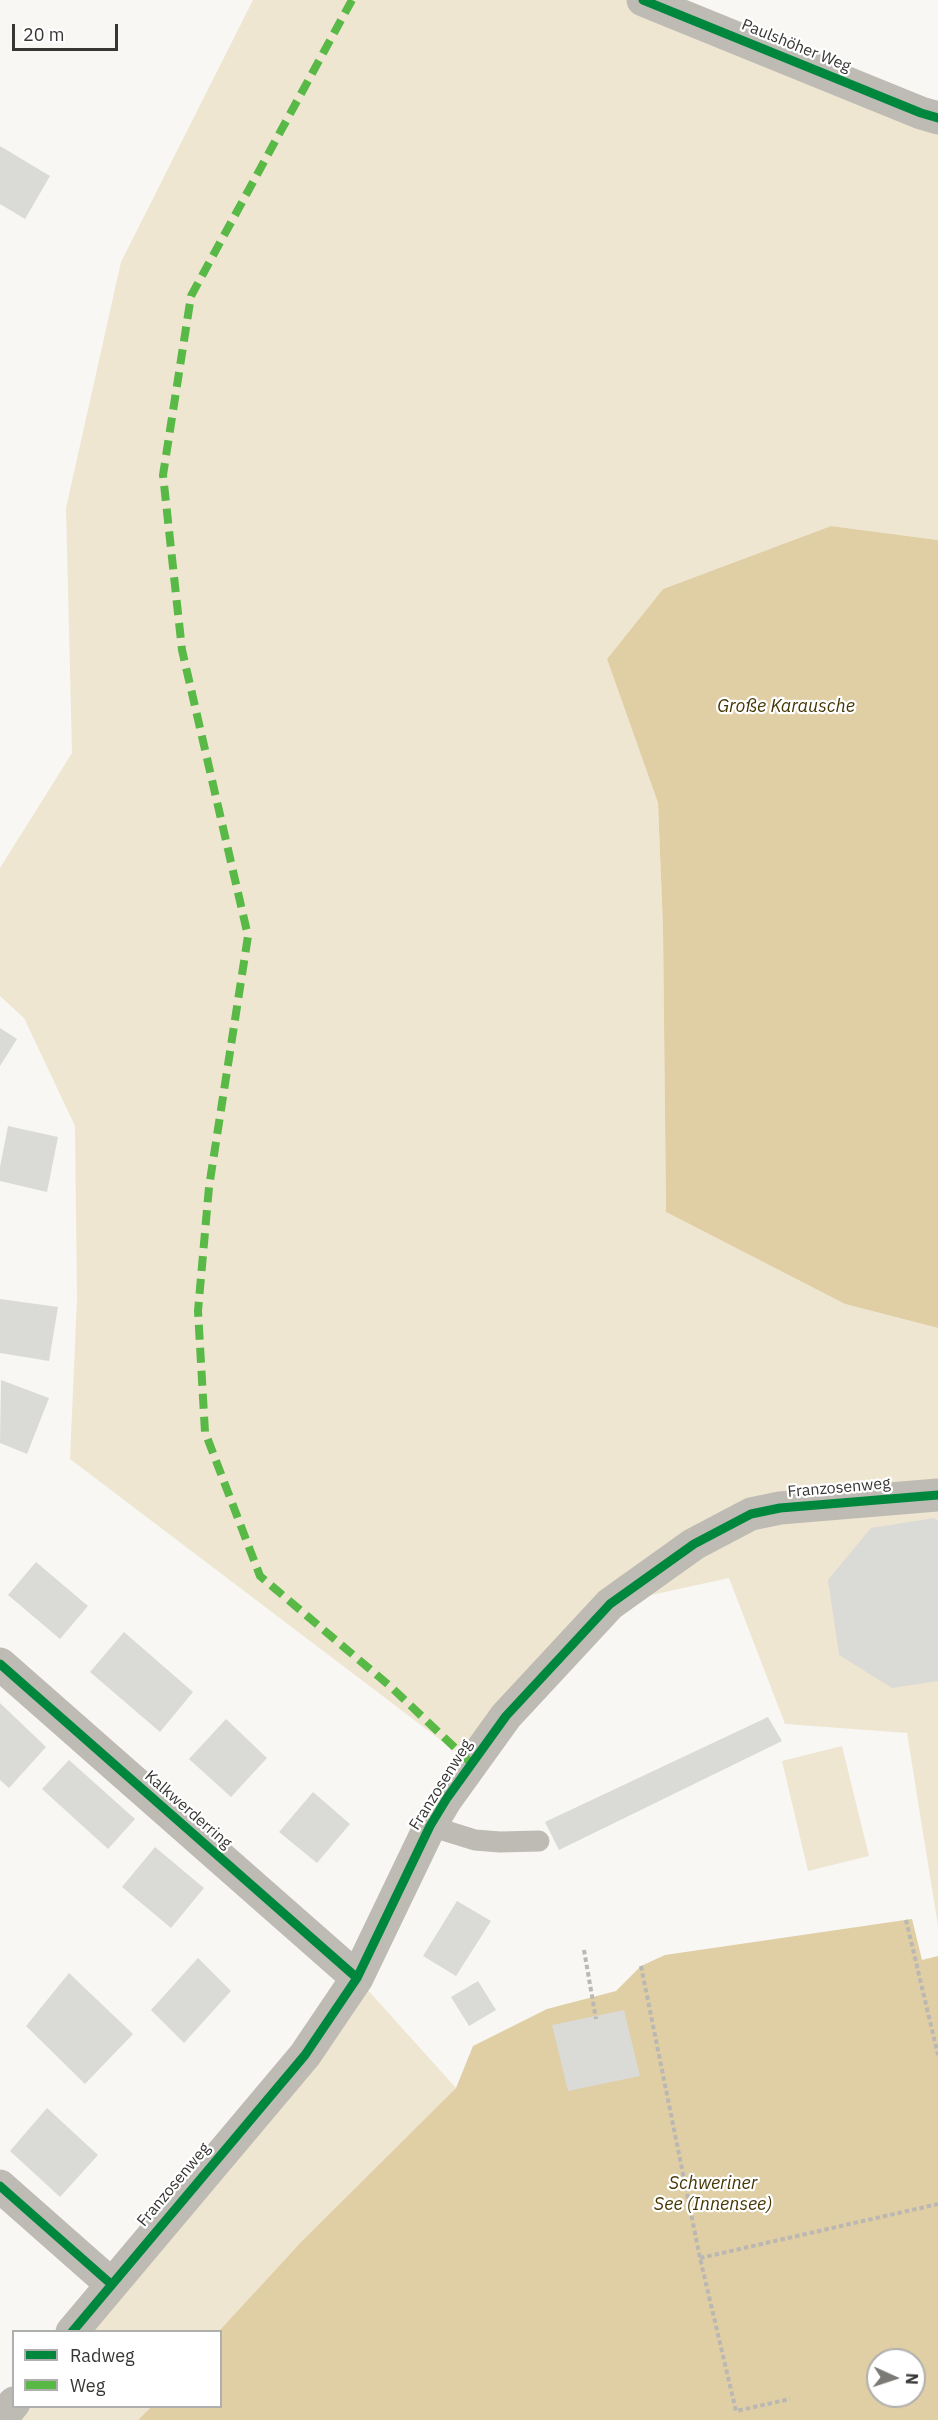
<!DOCTYPE html>
<html>
<head>
<meta charset="utf-8">
<style>
  body { margin:0 }
  #map { position:relative; width:938px; height:2420px; overflow:hidden; background:#f8f7f4; font-family:"IBM Plex Sans",sans-serif }
  canvas { display:block }
  .legend { position:absolute; left:12px; top:2330px; width:210px; height:78px; box-sizing:border-box; background:#fff; border:2px solid #afafae; margin:0; padding:8px 10px; list-style:none; font-size:18px; color:#373634 }
  .legend li { display:flex; align-items:center; gap:12px; height:30px }
  .legend b { width:30px; border:2px solid #afafae }
  .north { position:absolute; left:866px; top:2348px; width:60px; height:60px; box-sizing:border-box; background:#fff; border:2px solid #afafae; border-radius:50%; rotate:93deg; font-size:16px; font-weight:700; line-height:24px; text-align:center; color:#373634 }
  .north::after { content:''; display:block; margin:auto; width:21px; height:27px; background:#7b7a77; clip-path:polygon(50% 0,100% 100%,50% 72%,0 100%) }
  .scale { position:absolute; left:12px; top:24px; width:106px; height:27px; box-sizing:border-box; border:3px solid #373634; border-top:0; padding-left:8px; font-size:18px; line-height:21px; white-space:nowrap; color:#373634; -webkit-text-stroke:4px #fff; paint-order:stroke }
</style>
</head>
<body>
<div id="map">
<canvas width="938" height="2420"></canvas>
<ul class="legend">
<li><b style="height:8px;background:#00873e"></b>Radweg</li>
<li><b style="height:8px;background:#58b947"></b>Weg</li>
</ul>
<div class="north">N</div>
<div class="scale">20 m</div>
</div>
<script>
const ctx = document.querySelector('canvas').getContext('2d');
ctx.lineJoin = 'round';
function fill(path, color) {
  ctx.fillStyle = color;
  ctx.fill(path, 'evenodd');
}
function trace(path, color, width, dash) {
  ctx.strokeStyle = color;
  ctx.lineWidth = width;
  ctx.lineCap = dash ? 'butt' : 'round';
  ctx.setLineDash(dash || []);
  ctx.stroke(path);
}
function label(font, color, halo, rows, align = 'center') {
  ctx.font = font + ' "IBM Plex Sans",sans-serif';
  ctx.lineWidth = 4.5;
  ctx.setLineDash([]);
  ctx.textBaseline = 'middle';
  ctx.strokeStyle = halo;
  ctx.fillStyle = color;
  for (const [text, x, y, turn = 0] of rows) {
    ctx.save();
    ctx.translate(x, y);
    ctx.rotate((+turn || 0) * Math.PI / 180);
    ctx.textAlign = isNaN(turn) ? turn : align;
    if (halo) ctx.strokeText(text, 0, 0);
    ctx.fillText(text, 0, 0);
    ctx.restore();
  }
}
fill(new Path2D(`
  M253,0H643L938,118V540L831,526L663,589L607,659L658,803L663,928L666,1212L845,1304L938,1328V1926L907,1733L785,1724L729,1578L610,1604L471,1763L70,1459L77,1299L75,1126L24,1018L0,996V868L72,753L66,508L121,262Z
  M842,1746L869,1856L808,1871L782,1761Z
  M357,1978L456,2088L302,2241L219,2331L72,2332Z
  M14,2406L151,2407L138,2420H0Z`), '#efe6d1');
fill(new Path2D(`
  M831,526L938,540V1328L845,1304L666,1212L663,928L658,803L607,659L663,589Z
  M912,1919L922,1960L938,1956V2420H138L151,2407L220,2406L219,2331L302,2241L456,2088L473,2046L547,2009L616,1991L641,1966L665,1955ZM878,2360H914V2396H878Z`), '#e0cea4');
fill(new Path2D(`
  M0,146L50,176L25,219L0,204Z
  M0,1028L17,1039L0,1066Z
  M8,1126L58,1137L47,1192L0,1181V1167Z
  M0,1299L58,1307L49,1361L0,1353Z
  M1,1380L49,1398L27,1454L0,1443Z
  M934,1518L938,1521V1681L892,1688L839,1655L828,1580L871,1528Z
  M36,1562L88,1606L60,1639L8,1595Z
  M124,1632L193,1692L160,1732L90,1672Z
  M0,1703L46,1747L9,1788L0,1780Z
  M768,1717L782,1741L559,1850L545,1822Z
  M226,1719L267,1758L231,1797L189,1759Z
  M69,1760L135,1819L108,1849L42,1789Z
  M313,1792L350,1824L317,1863L279,1832Z
  M155,1847L204,1888L171,1928L122,1887Z
  M457,1901L491,1921L456,1976L423,1956Z
  M198,1958L231,1991L184,2043L151,2010Z
  M69,1973L133,2034L85,2084L26,2026Z
  M478,1981L496,2010L469,2026L451,1997Z
  M624,2010L640,2076L568,2091L552,2025Z
  M47,2108L98,2155L60,2197L10,2151Z`), '#dadad7');
trace(new Path2D(`
  M906,1920L938,2055
  M584,1950L596,2019
  M641,1966L700,2258L736,2411L790,2399
  M700,2258L938,2204`), '#bbb8b3', 4, [4.5, 3]);
trace(new Path2D(`
  M430,1826L475,1840L500,1842L539,1841`), '#bdbbb3', 21);
trace(new Path2D(`
  M643,0L921,113L938,118
  M0,1664L357,1978
  M0,2186L111,2284
  M72,2332L305,2055L357,1978L430,1826L447,1798L506,1716L610,1604L694,1544L751,1514L780,1508L938,1495
  M0,2420L14,2403`), '#bdbbb3', 33);
trace(new Path2D(`
  M352,0L191,296L163,475L182,650L248,936L209,1187L198,1311L205,1432L260,1576L391,1687L471,1763`), '#58b947', 8, [15, 8]);
trace(new Path2D(`
  M643,0L921,113L938,118
  M0,1664L357,1978
  M0,2186L111,2284
  M72,2332L305,2055L357,1978L430,1826L447,1798L506,1716L610,1604L694,1544L751,1514L780,1508L938,1495`), '#00873e', 9);
label('16px', '#373634', '#fff', [
  ["Paulshöher Weg",796,46,22],
  ["Franzosenweg",839,1488,-5],
  ["Franzosenweg",441,1785,-58],
  ["Kalkwerderring",188,1810,41],
  ["Franzosenweg",174,2185,-50]
]);
label('italic 18px', '#463604', '#fff', [
  ["Große Karausche",786,707],
  ["Schweriner",713,2184],
  ["See (Innensee)",713,2205]
]);
</script>
</body>
</html>
